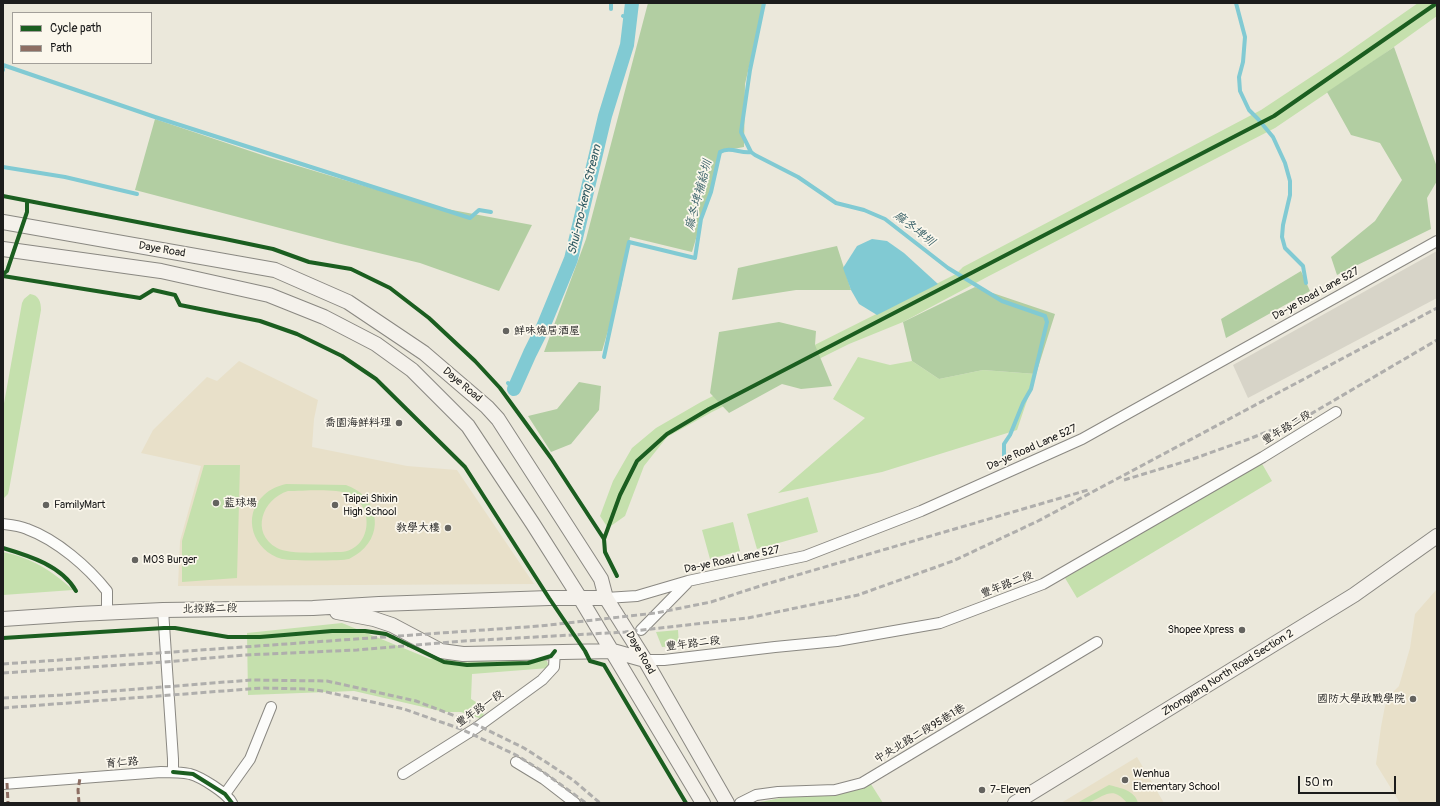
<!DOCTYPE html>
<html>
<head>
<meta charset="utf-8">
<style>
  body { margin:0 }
  #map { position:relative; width:1440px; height:806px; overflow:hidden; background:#ebe8db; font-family:Pangolin,sans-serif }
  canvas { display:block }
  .frame { position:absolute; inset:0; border:4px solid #1c1c1c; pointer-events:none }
  .legend { position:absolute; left:12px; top:12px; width:140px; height:52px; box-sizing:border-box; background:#fbf7ec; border:1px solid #a29f99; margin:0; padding:5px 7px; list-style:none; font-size:12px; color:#1c1c1c }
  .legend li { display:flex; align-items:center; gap:8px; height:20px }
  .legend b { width:20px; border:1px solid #a29f99 }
  .scale { position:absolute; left:1298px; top:776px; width:98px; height:18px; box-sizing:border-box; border:2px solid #1c1c1c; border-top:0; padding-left:5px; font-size:12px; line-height:14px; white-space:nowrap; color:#1c1c1c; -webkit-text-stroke:3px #fbf7ec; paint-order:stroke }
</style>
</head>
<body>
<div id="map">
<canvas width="1440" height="806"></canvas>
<div class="frame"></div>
<ul class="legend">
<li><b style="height:5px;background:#1b5e20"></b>Cycle path</li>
<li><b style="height:5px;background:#8d6e63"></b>Path</li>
</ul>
<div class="scale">50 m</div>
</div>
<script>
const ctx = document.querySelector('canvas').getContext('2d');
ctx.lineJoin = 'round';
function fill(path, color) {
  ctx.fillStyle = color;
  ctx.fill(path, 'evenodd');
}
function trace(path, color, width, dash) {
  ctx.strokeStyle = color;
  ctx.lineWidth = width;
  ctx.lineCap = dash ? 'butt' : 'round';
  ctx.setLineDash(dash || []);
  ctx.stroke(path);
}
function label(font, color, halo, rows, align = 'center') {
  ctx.font = font + ' Pangolin,"LXGW WenKai TC",sans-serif';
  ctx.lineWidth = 3.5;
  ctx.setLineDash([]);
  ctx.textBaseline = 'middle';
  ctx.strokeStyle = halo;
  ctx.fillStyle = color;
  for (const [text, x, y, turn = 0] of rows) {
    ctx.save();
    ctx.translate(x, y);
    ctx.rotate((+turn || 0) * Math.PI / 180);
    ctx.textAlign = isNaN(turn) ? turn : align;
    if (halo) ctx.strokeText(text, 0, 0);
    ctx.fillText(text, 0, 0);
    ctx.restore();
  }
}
fill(new Path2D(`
  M239,361L318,400L314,419L312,447L407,466L457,470L534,584L178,586L180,541L201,466L141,453L153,430L207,377L217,381Z
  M1437,589V803H1400L1376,764L1381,727L1385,706L1394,691L1399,686L1410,648L1415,614Z
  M1137,757L1164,803H1061Z`), '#e8e0c9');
fill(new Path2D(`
  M1437,251V298L1248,398L1233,365Z`), '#d7d4c8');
fill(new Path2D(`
  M1418,3H1437V16L1377,59L1275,128L987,277L903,322L849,344L712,412L667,437L644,466L625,516L608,528L600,516L613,481L632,448L656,428L701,402L956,274L963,267L1261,110L1341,57Z
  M30,294C39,295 41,302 41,310L9,490L8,494L3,499V409L22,303L24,299Z
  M858,357L890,365L912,361L939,379L983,370L1036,374L1017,430L882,472L778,493L865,418L833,399Z
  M1261,462L1272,481L1077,598L1065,578Z
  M204,465H240L237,578L182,582V541Z
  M286,484L346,485C376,495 386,531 360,552C357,554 353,557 349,559C342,561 291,561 282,559C253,551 241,516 264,495C270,489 278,486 286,484ZM288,491C303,491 336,488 349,494C376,507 371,550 341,552C327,552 288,555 277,548C250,533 262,499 288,491Z
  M808,497L818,532L757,549L747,514Z
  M733,522L740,551L710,559L702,530Z
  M3,552C32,558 51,570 73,590L3,595Z
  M342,623L430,659L539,657L547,661L549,668L472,674L471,699L486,708L482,719L461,712H445L354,691L248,695L247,633Z
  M678,630L679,646L662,647L656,632Z
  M869,781L883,803H755Z
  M1109,785C1120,788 1135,790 1138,803H1127C1113,786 1106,795 1090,802C1086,804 1081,803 1077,803Z`), '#c5e0ad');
fill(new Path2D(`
  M648,3H764L745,84L744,147L722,151L692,252L630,237L621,287L602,351L544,352L586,239Z
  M1394,47L1437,167V181L1427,198L1431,229L1337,275L1331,257L1375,221L1402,180L1380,143L1351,135L1327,92Z
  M155,119L268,157L431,206L532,225L499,291L420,263L337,243L135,190Z
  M837,246L851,290H796L732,300L738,268Z
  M1301,271L1310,291L1226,338L1221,319Z
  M975,287L1055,314L1036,374L983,370L939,379L912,361L903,322Z
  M779,322L816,331L815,345L832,386L801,389L782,384L729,413L710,393L719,332Z
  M579,382L601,386L599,410L571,444L551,452L528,416L557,409Z`), '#b2cea2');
fill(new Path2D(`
  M872,239L887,241L904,253L938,284L877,315L859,304L851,290L843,268L857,246Z`), '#81cad3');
trace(new Path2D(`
  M764,3L750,70L741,132L751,152L755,155L798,177L836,203L864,210L885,219L948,268L1002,301L1045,316L1047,322L1031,389L1023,403L1010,435L1004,444V457
  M1236,3L1245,37L1243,62L1239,77L1240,91L1249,110L1258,119L1273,137L1285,163L1290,181V195L1283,225L1282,237L1285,248L1303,266L1306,283
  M611,9V3
  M623,16L630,19
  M3,65L155,117L470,218L479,210L491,212
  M3,69V70
  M3,167L65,177L137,194
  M604,357L629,242L695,258L701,219L711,192L720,152C730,146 741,154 751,152
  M508,383L514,389`), '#81cad3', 4);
trace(new Path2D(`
  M514,389L530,353L543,327L571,259L605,116L627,45L632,3`), '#81cad3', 14);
const street = new Path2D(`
  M3,524C11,525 20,526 27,529C57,540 88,567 107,591V612
  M606,598L637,596L688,581L805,556L921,511L1082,439L1437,241
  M163,610L173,759V772
  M641,630L687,583
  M645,660H664L775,647L837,641L940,623L1043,584L1263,457L1336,412
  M516,762L544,779L575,803
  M403,774L476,728L542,680L554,667L555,651
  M3,784L161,772C171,772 181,772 190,774C201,777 227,793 232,803
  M225,794L250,759L271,707
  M740,803L756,795L778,792L835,790L862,783L1097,642`);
const secondary = new Path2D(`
  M3,222L275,270L348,302L424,353L487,407L498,419L601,579L606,598L645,660L727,803
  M3,249L161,271L269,295L324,317L376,344L412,370L468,426L533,524L580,598L703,803
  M337,612L374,619L392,625L441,651L463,654L613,651L645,660
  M3,619L78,614L163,610L313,608L379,604L549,598H606
  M1015,803L1354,595L1437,536`);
trace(street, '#8a8882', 12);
trace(secondary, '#8a8882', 16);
trace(street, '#fcfcfa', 10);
trace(secondary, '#f4f1eb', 14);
trace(new Path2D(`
  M1124,480L1190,460L1249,439L1309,415L1437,340
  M3,664L540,626L656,613L711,602L763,585L1088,490
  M3,673L164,662L245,655L357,650L464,641L625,632L748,618L858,595L953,561L1038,521L1437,308
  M3,698L62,695L251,680L327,681L416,701L471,722L524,748L549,764L573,780L600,803
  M3,708L262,688L307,689L322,691L404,709L461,729L516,755L542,771L586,803`), '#afaeac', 3, [6, 3]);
trace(new Path2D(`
  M7,783L8,803
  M79,803L78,790L80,778`), '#8d6e63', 3, [6, 3]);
trace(new Path2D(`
  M3,196L225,239L273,249L309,262L351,269L390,288L429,318L475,361L500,388L551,458L604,539L605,552L617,576
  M3,274L7,271L27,212V202
  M3,276L140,298L153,290L175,295L180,305L260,321L297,334L342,356L376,379L465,467L549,598L585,651L590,661L604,665L686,803
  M604,539L620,495L637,461L667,434L709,409L1274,116L1437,3
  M3,548C30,556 62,566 76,591
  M3,638L164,628H175L228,637H260L332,631H365L386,634L444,662L467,665L528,663L551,656L555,651
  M173,772L193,774L225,794L232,803`), '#1b5e20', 4);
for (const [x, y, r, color] of [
  [506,331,4,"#64635f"],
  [399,423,4,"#64635f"],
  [216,503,4,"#64635f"],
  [46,505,4,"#64635f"],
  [335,505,4,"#64635f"],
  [448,528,4,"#64635f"],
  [135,560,4,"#64635f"],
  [1242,630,4,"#64635f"],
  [1413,699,4,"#64635f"],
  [1125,780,4,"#64635f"],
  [982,790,4,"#64635f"]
]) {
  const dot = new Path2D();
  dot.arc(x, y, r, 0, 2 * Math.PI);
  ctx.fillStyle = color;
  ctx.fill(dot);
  trace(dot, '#fbf7ec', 1.5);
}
label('11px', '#1c1c1c', '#fbf7ec', [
  ["Daye Road",162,250,10],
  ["Da-ye Road Lane 527",1316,294,-29],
  ["Daye Road",462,385,40],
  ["豐年路二段",1287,428,-31],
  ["Da-ye Road Lane 527",1032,448,-24],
  ["Da-ye Road Lane 527",732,560,-12],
  ["豐年路二段",1007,585,-21],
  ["北投路二段",210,609,-1],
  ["豐年路二段",693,644,-7],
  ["Daye Road",640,653,60],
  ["Zhongyang North Road Section 2",1228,673,-32],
  ["豐年路一段",480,709,-35],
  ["中央北路二段95巷1巷",920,734,-31],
  ["育仁路",122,763,-4]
]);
label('11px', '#1c1c1c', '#fbf7ec', [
  ["鮮味燒居酒屋",514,331],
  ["喬園海鮮料理",391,423,"right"],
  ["Taipei Shixin",343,499],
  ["High School",343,512],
  ["藍球場",224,503],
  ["FamilyMart",54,505],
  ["教學大樓",440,528,"right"],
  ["MOS Burger",143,560],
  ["Shopee Xpress",1234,630,"right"],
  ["國防大學政戰學院",1405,699,"right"],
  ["Wenhua",1133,774],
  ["Elementary School",1133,787],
  ["7-Eleven",990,790]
], 'left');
label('italic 12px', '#325c64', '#fbf7ec', [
  ["麻冬埤補給圳",699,195,-75],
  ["Shui-mo-keng Stream",585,200,-77],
  ["麻冬埤圳",914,229,38]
]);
</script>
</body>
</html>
